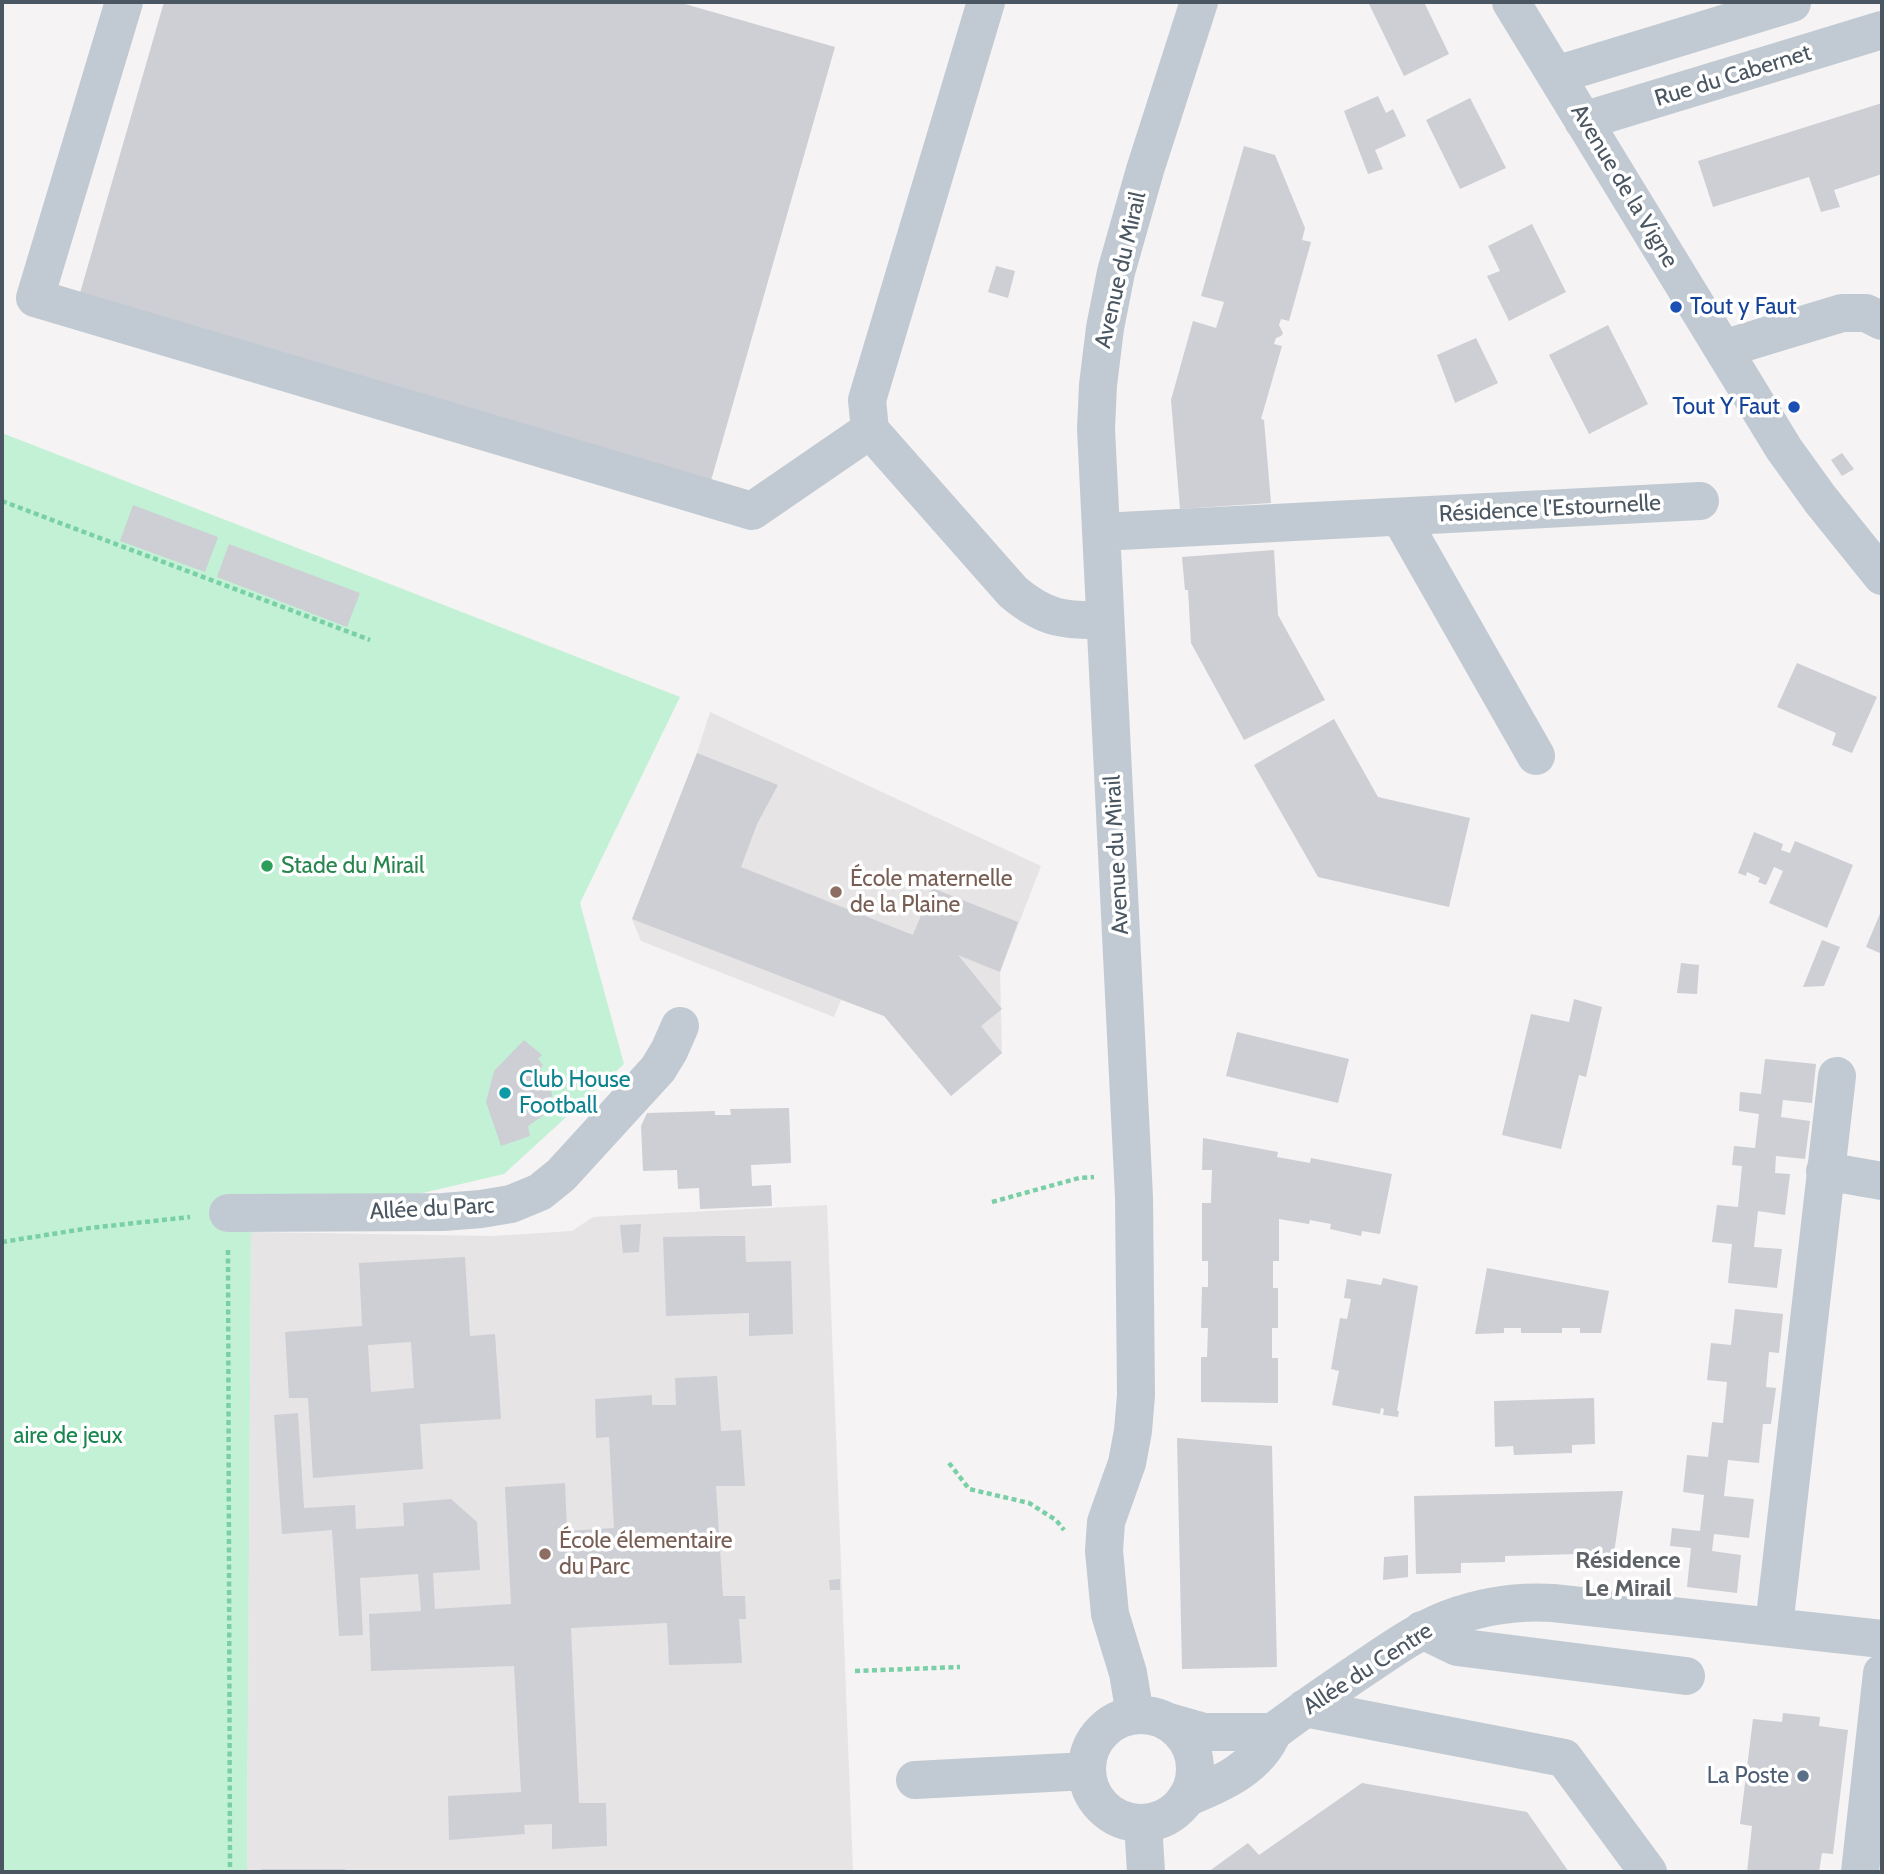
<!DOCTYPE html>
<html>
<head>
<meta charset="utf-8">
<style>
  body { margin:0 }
  #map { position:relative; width:1884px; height:1874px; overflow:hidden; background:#f5f3f3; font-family:Cabin,sans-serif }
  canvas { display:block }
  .frame { position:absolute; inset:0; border:4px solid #4a5661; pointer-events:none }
</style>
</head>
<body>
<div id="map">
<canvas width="1884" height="1874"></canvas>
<div class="frame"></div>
</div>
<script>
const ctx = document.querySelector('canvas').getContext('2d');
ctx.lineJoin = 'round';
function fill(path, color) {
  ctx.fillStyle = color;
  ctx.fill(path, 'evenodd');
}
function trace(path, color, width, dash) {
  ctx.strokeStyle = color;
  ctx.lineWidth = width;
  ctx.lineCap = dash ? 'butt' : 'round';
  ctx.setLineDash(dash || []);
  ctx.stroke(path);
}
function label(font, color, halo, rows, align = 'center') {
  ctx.font = font + ' Cabin,sans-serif';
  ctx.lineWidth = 7;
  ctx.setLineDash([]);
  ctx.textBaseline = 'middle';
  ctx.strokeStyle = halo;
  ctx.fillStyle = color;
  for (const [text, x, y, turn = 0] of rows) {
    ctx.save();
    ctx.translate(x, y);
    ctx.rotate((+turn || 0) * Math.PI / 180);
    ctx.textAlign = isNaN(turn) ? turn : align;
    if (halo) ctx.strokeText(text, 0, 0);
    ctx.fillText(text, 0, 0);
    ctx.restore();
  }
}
fill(new Path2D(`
  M710,712L1041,866L1000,972L1002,1053L951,1096L884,1016L841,1000L834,1017L641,941L632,919L697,753Z
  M827,1205L853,1872H247L251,1232L493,1236L572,1231L593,1217Z`), '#e6e4e5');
fill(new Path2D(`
  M2,433L680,697L580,903L624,1064L504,1174L251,1233L247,1872H2Z`), '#c3f1d5');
fill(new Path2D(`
  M164,2H678L835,47L710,484L78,300Z
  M1368,2H1424L1449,54L1404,76Z
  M1378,96L1386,113L1393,109L1406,136L1375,150L1383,169L1368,174L1344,111Z
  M1470,98L1506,168L1460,189L1426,120Z
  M1882,103V174L1834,190L1840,207L1821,212L1809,177L1713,207L1698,161Z
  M1244,146L1275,155L1305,228L1302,240L1311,242L1289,321L1281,319L1279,325L1283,333L1281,336L1276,338L1274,344L1282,346L1261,419L1264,420L1271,503L1180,509L1171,400L1193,321L1216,328L1224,302L1201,296Z
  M1532,224L1566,292L1509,321L1487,276L1500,271L1488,246Z
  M996,266L1015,271L1008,298L988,292Z
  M1608,325L1648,404L1589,434L1549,355Z
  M1476,338L1498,383L1455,403L1437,355Z
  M1842,453L1854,469L1842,476L1831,460Z
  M133,505L218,537L205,572L120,541Z
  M229,544L360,593L347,627L217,577Z
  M1274,550L1278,615L1325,700L1244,740L1191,643L1188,590H1185L1182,557Z
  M1797,663L1877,697L1852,753L1832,745L1836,733L1777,707Z
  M1334,719L1378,797L1470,818L1449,907L1318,877L1254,765Z
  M697,753L778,785L757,824L741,867L913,935L932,888L1018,922L1000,972L958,955L1002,1009L981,1026L1002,1053L951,1096L884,1016L632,919Z
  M1754,832L1783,844L1781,850L1790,853L1795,841L1853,865L1827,928L1769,903L1783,871L1774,867L1766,885L1758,882L1760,878L1747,872L1746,876L1738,873Z
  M1882,909V954L1866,947Z
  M1822,940L1840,947L1824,986L1803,987Z
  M1681,963L1699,965L1697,994L1677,993Z
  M1574,999L1602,1007L1586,1077L1579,1075L1561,1149L1502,1135L1531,1014L1569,1022Z
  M1237,1032L1349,1059L1338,1103L1226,1076Z
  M524,1040L542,1055L538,1059L543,1065L540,1069L548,1080L552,1094L551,1102L544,1115L528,1126L530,1136L501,1146L486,1102L494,1071Z
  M1765,1059L1816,1064L1812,1103L1783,1100L1781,1117L1810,1121L1805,1159L1776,1156L1775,1173L1790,1174L1785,1215L1758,1211L1754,1247L1782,1249L1777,1288L1728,1283L1732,1244L1712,1242L1717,1205L1738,1207L1742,1166L1732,1165L1734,1146L1755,1148L1759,1114L1739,1111L1740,1092L1761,1094Z
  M789,1108L791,1163L751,1165L752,1186L771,1185L772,1206L700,1209L699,1188L678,1189L677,1170L643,1171L641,1126L647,1113L715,1111V1115H731L730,1109Z
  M1203,1138L1278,1152L1277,1157L1310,1163L1311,1158L1392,1174L1380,1234L1362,1231L1361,1236L1330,1229L1331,1224L1310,1220L1309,1224L1279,1219V1261H1273V1288H1278V1328H1272V1358H1278V1403L1201,1402V1357H1207L1208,1328H1201L1202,1287H1208V1261H1202V1203H1211L1212,1170H1202Z
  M641,1224L639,1252L623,1253L620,1225Z
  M718,1236H745L746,1262L791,1261L793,1334L749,1336V1313L666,1316L663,1237Z
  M465,1257L470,1336L495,1334L501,1419L420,1424L423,1469L313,1478L308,1398H289L285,1332L362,1326L359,1263ZM411,1342L414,1388L371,1392L368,1345Z
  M1487,1268L1609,1291L1601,1333H1580V1328H1562V1333H1521V1328H1504V1333L1475,1334Z
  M1383,1278L1418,1286L1397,1411H1399L1398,1417L1383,1415L1384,1409L1381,1408L1380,1414L1332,1405L1339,1371L1331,1369L1340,1318L1347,1319L1351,1299L1344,1298L1347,1279L1381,1285Z
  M1735,1309L1783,1314L1779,1353L1769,1352L1766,1387L1776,1388L1771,1424H1763L1759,1463L1728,1460L1724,1496L1754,1499L1749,1538L1714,1534L1712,1551L1741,1555L1737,1593L1687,1587L1691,1548L1670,1546L1672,1528L1700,1531L1704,1495L1683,1492L1687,1455L1708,1457L1712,1422L1723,1423L1727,1382L1707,1380L1711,1343L1731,1345Z
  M717,1376L721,1431L741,1430L745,1486H716L723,1596H745L746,1619H739L742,1663L669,1665L667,1623L571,1628L579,1803H606L607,1846L552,1849V1824L524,1825L525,1834L449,1840L448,1796L521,1792L514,1666L371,1671L369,1614L421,1611L418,1574L360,1578L363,1635L339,1636L332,1530L282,1534L274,1415L298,1413L304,1508L355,1505L356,1529L404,1526L403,1503L451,1499L477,1522L480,1570L433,1573L435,1609L511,1604L505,1487L565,1483L567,1531L614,1528L609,1437L596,1438L595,1399L652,1395V1405H676L675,1378Z
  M1594,1398L1595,1444L1572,1445V1453L1514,1455L1513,1446L1495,1447L1494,1401Z
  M1177,1438L1272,1446L1277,1667L1182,1669Z
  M1623,1491L1614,1553L1505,1556V1562L1461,1563V1573L1416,1574L1414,1496Z
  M1408,1555V1577L1383,1580L1384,1557Z
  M840,1579V1590H830L829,1580Z
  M1783,1713L1820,1717L1819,1726L1848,1730L1833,1854L1822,1853L1819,1872H1747L1752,1826L1740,1824L1753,1719L1782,1722Z
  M1362,1783L1527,1812L1569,1872H1208L1248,1843L1259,1855Z
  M261,1869H345V1872H261Z`), '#cdcfd5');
trace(new Path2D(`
  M2,501L370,640
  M992,1202L1079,1178L1094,1177
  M2,1242L90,1228L190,1217
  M228,1250L230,1872
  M949,1463L969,1489L1029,1503L1056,1520L1064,1530
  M855,1671L960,1667`), '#7ad0a6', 4.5, [5, 3.5]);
trace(new Path2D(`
  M124,2L35,298L752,511L870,430
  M986,2L867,400L870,430L1013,592C1045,619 1064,621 1105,620
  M1511,2L1784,449L1820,499L1882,576
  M1556,75L1792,3
  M1583,121L1882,30
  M1723,349L1842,313H1866L1882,321
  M1400,517L1536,756
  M1101,532L1700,501
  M1825,1171L1882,1181
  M228,1213L443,1212L481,1209L511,1204L540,1192L561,1175L658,1069L669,1051L680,1026
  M1774,1626L1837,1076
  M1422,1630L1457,1647L1686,1676
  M1305,1708L1564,1758L1648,1872
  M1135,1715L1128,1673L1110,1614L1104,1551L1106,1522L1127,1463L1133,1431L1136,1395L1134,1197L1096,429L1098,385L1105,328L1116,272L1145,170L1199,2
  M1087 1769a54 54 0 1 1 108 0a54 54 0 1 1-108 0Z
  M1169,1722L1204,1732H1273
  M915,1780L1087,1771
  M1186,1798C1221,1784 1258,1768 1273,1732C1305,1708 1337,1686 1370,1664C1395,1647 1420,1630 1448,1619C1482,1606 1518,1601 1553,1603L1882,1639
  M1143,1823L1146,1872
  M1860,1872L1882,1673`), '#c1cad2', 38);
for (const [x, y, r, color] of [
  [1676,307,7,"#1a4fb4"],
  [1794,407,7,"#1a4fb4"],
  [267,866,7,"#2e9e5b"],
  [836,892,7,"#8d6e63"],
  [505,1093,7,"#0f9aa8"],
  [545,1554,7,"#8d6e63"],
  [1803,1776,7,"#5c6f8a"]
]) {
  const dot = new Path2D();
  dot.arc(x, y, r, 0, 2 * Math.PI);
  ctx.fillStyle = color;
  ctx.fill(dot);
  trace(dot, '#fff', 2.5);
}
label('23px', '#4a5661', '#fff', [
  ["Rue du Cabernet",1733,76,-17],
  ["Avenue de la Vigne",1624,186,59],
  ["Avenue du Mirail",1121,270,-77],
  ["Résidence l'Estournelle",1550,509,-3],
  ["Avenue du Mirail",1117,855,-93],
  ["Allée du Parc",432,1209,-3],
  ["Allée du Centre",1368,1669,-33]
]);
label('23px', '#164399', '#fff', [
  ["Tout y Faut",1690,307],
  ["Tout Y Faut",1780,407,"right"]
], 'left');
label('23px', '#27864d', '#fff', [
  ["Stade du Mirail",281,866]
], 'left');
label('23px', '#785e54', '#fff', [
  ["École maternelle",850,879],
  ["de la Plaine",850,905],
  ["École élementaire",559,1541],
  ["du Parc",559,1567]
], 'left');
label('23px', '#0d838f', '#fff', [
  ["Club House",519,1080],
  ["Football",519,1106]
], 'left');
label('23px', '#17864f', '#fff', [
  ["aire de jeux",68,1436]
]);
label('23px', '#4e5e75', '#fff', [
  ["La Poste",1789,1776]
], 'right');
label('bold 24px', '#5f6368', '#fff', [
  ["Résidence",1628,1561],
  ["Le Mirail",1628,1589]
]);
</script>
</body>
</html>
